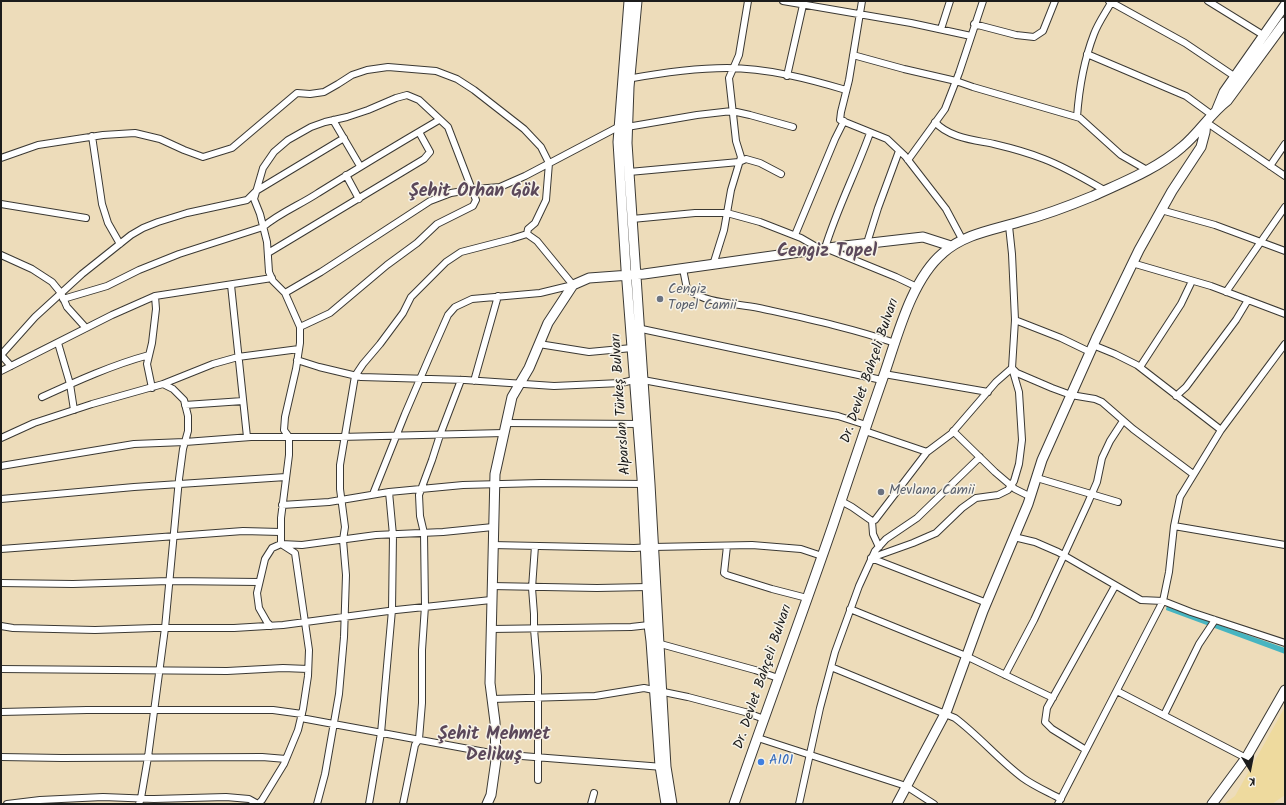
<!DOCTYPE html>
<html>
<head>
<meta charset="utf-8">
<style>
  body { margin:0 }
  #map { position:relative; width:1286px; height:805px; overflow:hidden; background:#eddcba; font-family:Kalam,sans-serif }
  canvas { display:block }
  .frame { position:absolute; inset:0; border:2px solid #1c1c1c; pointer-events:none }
  .north { position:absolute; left:1230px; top:749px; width:40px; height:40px; -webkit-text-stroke:3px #f7f3e8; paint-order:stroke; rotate:170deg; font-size:11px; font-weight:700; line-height:16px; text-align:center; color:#1c1c1c }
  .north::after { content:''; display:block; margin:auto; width:14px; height:18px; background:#1c1c1c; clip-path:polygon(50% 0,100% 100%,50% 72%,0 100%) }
</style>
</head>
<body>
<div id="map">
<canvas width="1286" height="805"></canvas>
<div class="frame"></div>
<div class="north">K</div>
</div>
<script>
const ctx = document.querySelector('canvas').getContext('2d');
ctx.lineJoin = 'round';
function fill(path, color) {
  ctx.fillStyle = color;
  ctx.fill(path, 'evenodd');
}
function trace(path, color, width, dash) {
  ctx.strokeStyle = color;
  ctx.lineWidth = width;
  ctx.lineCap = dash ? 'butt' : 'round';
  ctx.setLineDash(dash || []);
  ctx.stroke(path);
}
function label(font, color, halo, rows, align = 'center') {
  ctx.font = font + ' Kalam,sans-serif';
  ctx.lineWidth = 3;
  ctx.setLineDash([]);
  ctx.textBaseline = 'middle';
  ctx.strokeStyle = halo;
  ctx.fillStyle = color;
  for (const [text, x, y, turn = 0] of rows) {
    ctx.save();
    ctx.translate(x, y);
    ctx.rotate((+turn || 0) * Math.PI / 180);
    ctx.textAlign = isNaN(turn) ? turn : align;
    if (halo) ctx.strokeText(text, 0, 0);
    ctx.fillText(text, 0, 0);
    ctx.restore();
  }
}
fill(new Path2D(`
  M1285,707V795L1272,804H1224L1235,796Z`), '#eeda9e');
fill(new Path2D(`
  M1167,604L1205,620L1285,648V654L1166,610Z`), '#47b5c1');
const street = new Path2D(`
  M783,1L911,23L971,36
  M862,1L849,80L841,112L840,120L887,139L905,156L946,209L962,239
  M1109,1L1185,43L1234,76
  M1208,1L1263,35
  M974,24L1016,35L1034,37L1043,31L1055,1
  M941,29L950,1
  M1087,54L1186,96L1212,115
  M853,55L904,69L956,81L973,87L1080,118L1121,155L1147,170
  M787,76L803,5
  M627,79C660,73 693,68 727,68C767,68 809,79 846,90
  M1077,117C1079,89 1084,60 1094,34C1098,23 1106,12 1112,1
  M333,120L360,166
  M935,122C949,138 975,140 994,144C1011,148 1029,153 1044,159C1065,167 1085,179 1104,190
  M1206,122L1285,176
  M627,127L697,115L732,111L750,115L793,127
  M870,133C856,172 837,209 825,248L896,277L917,287
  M92,136L102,204L108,223L120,244
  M1,158L38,145L103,135L135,133L160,139L184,150L203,157L232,148L297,93L310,94L324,92L338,84L352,75L367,70L388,67L436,71L457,79L474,90L524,129L541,147L549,163L546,200L535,223L528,229L527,234L537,241L573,285L540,293L472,299L455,307L448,315L429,358L405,414L373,494
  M908,160L945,109L959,73L983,1
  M1270,166L1285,144
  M629,172L739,162L746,159L760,163L781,174
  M346,175L359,199
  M1,204L86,218
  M1161,210L1215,225L1285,251
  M632,219L695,213H727L760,222L801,238L820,249
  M795,235L835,139L844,121
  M867,243L878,208L899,151
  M268,253L424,159L430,152L419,132
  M1,255L32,269L52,282L61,293L67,307L86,328
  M1132,263L1211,286L1285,314
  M713,265L724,230L731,190L741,157L736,141L729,78L739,55L748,1
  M683,269L687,289C706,304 736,303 759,308C804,318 852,328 895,343
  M231,285L247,437
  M1226,292L1285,207
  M285,293L321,272L430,201L451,193L475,189L500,187L525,176L620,126
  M63,299L107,286L139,270L179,254L263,227C279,213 300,205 318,193C358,168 398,144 439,120
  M1015,320L1061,338L1090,352
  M637,328L882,380
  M58,343L70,384L74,410
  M539,344L589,352L632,348
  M1093,345L1115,354L1137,365L1221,430
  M297,360L319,367L361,377L465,380L554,386L621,383L634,380H643L838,416L866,425
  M11,366L1,355L35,317L82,274L131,235L143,228L158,222L187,213L247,200L256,191L344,138
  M1140,367L1181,304L1192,281
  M1013,369L1017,373L1052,388L1071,395L1095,399L1102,402L1133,429L1193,474
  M1,371L112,315L155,296L272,278
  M884,374L988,392
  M474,381L498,296
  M163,384L213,364L238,357L299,349
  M152,388L147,364L152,343L156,309L155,296
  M1176,396L1186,387L1236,320L1248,300
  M42,397C77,381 112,365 149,355
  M185,405L243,401
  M506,423L640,424
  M865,431L927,452
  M953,431L995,472L1015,489L1031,497
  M1,438L34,423L92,404L163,384L173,389L184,400L188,416V431L183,449L179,479L165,628L148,757L141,798L139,804
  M1,466L134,444L185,442L251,437H340L504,433
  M1037,478L1118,502
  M1,499L134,487L286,477
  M841,501L852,507L872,521L873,534L879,547
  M282,505L329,502L389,492L463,485L541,483L645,484
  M872,521L875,520L927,452L951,434L996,382L1012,368
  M1174,526L1285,545
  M1014,537L1035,542L1058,552L1141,600L1163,601L1191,612L1285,643
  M492,545L634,548L653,547L752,545L801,549L822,556
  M535,546L532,588L534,614V629L538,676V780
  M727,546L724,573L727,575L772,589L807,598
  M1,549L243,531L280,532
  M871,558L913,543L936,533L962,508L976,498L998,495L1008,490L1014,481L1019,464L1022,440L1019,392L1012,368L1015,320L1012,254L1009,226
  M871,558L987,603
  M1,583L73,584L169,581L259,582
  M491,586L597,588L648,587
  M850,609L966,656L1053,698
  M1,626L13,628L95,630L154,628H234L283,625L396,610L491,600
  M271,626L267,622L259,608L257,593L265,559L272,548L281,544L302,545L376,535L443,532L493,527
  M491,629L631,627L649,625
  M657,643L755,670L778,678
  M831,667L955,718C979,736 999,760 1023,778C1034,786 1048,792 1061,799
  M1,669L227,671L283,668L308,669
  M1005,675L1034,620L1087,505L1097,482L1102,458L1110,441L1123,421
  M1117,691L1246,758
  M492,699L595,696L644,688L688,697L745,712L764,719
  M1,712L87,710H273L302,714
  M1164,715L1199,644L1215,620
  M301,718L496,754L663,767
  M758,738L906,786L934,804
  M1086,750L1052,729L1045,722L1047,708L1115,586
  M1,757L62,758L262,757L286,759
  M7,804L40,800L103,797L154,799L226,797L249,799L258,804
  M258,804L262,800L284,764L298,730L303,709L308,676L309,650L295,553L281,544V518L289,455V437L284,430L285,417L296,369L300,343V327L285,293L273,281L269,272L267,242L260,214L254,199L263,168L274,152L288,140L311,127L325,122L347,117L368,110L396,98L407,95L419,100L448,127L476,200L473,206L437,224L417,243L387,265L330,313L300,327
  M317,804L325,774L339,694L344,637L346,575L343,540L345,527L340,489V465L355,376L363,364L380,344L403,313L411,297L446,262L461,252L511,239L527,234
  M369,804L381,733L392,610L393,535L389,492
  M403,804L415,745L419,739L422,703V650L425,606L424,533L420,516L419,495L432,460L440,435L461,380
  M591,804L594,793
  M799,804L820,708L835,652L859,586L875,551L886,539L917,518L980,457
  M1058,804L1163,601L1169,572L1174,526L1180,497L1221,430L1285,344`);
const secondary = new Path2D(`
  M629,1L618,142L626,269L642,478L649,625L651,641L660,766L666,804
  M637,1L629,87L627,143L650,484L664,733L666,767L672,804
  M1217,109L1224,92L1285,5
  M487,804L491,795L496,760L495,722L490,683L495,474L512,397L529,368L548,323L573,285L589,278L644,274L836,247L923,237L951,246
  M734,804C766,711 801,618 833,525C850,474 867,423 885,372C898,334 912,279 943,253C964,234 993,230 1019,222C1045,215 1069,206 1093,196C1123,182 1157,169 1182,147C1199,133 1210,114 1227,101L1285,22
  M897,804L947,710L983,611L1028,504L1042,460L1096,339L1139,250L1172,191L1201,147L1205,132L1206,122
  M1212,804L1246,758L1285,690`);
trace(street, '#3b3934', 8);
trace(secondary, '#3b3934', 11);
trace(street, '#fff', 6);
trace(secondary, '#fff', 9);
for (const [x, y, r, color] of [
  [660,299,4,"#6b7280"],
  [881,492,4,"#6b7280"],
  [761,762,4,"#3f7fe0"]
]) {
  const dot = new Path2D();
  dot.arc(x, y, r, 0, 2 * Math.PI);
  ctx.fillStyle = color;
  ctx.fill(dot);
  trace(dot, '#f7f3e8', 1.5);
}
label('14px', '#5b616d', '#f7f3e8', [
  ["Cengiz",668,291],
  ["Topel Camii",668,307],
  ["Mevlana Camii",889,492]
], 'left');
label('14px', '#1c1c1c', '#f7f3e8', [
  ["Dr. Devlet Bahçeli Bulvarı",871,371,-71],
  ["Alparslan Türkeş Bulvarı",622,404,-94],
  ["Dr. Devlet Bahçeli Bulvarı",764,677,-71]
]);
label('14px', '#366cbe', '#f7f3e8', [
  ["A101",769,762]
], 'left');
label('bold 18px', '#5b485a', '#f7f3e8', [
  ["Şehit Orhan Gök",474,193],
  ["Cengiz Topel",827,253],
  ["Şehit Mehmet",494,736],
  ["Delikuş",494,757]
]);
</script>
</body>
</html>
